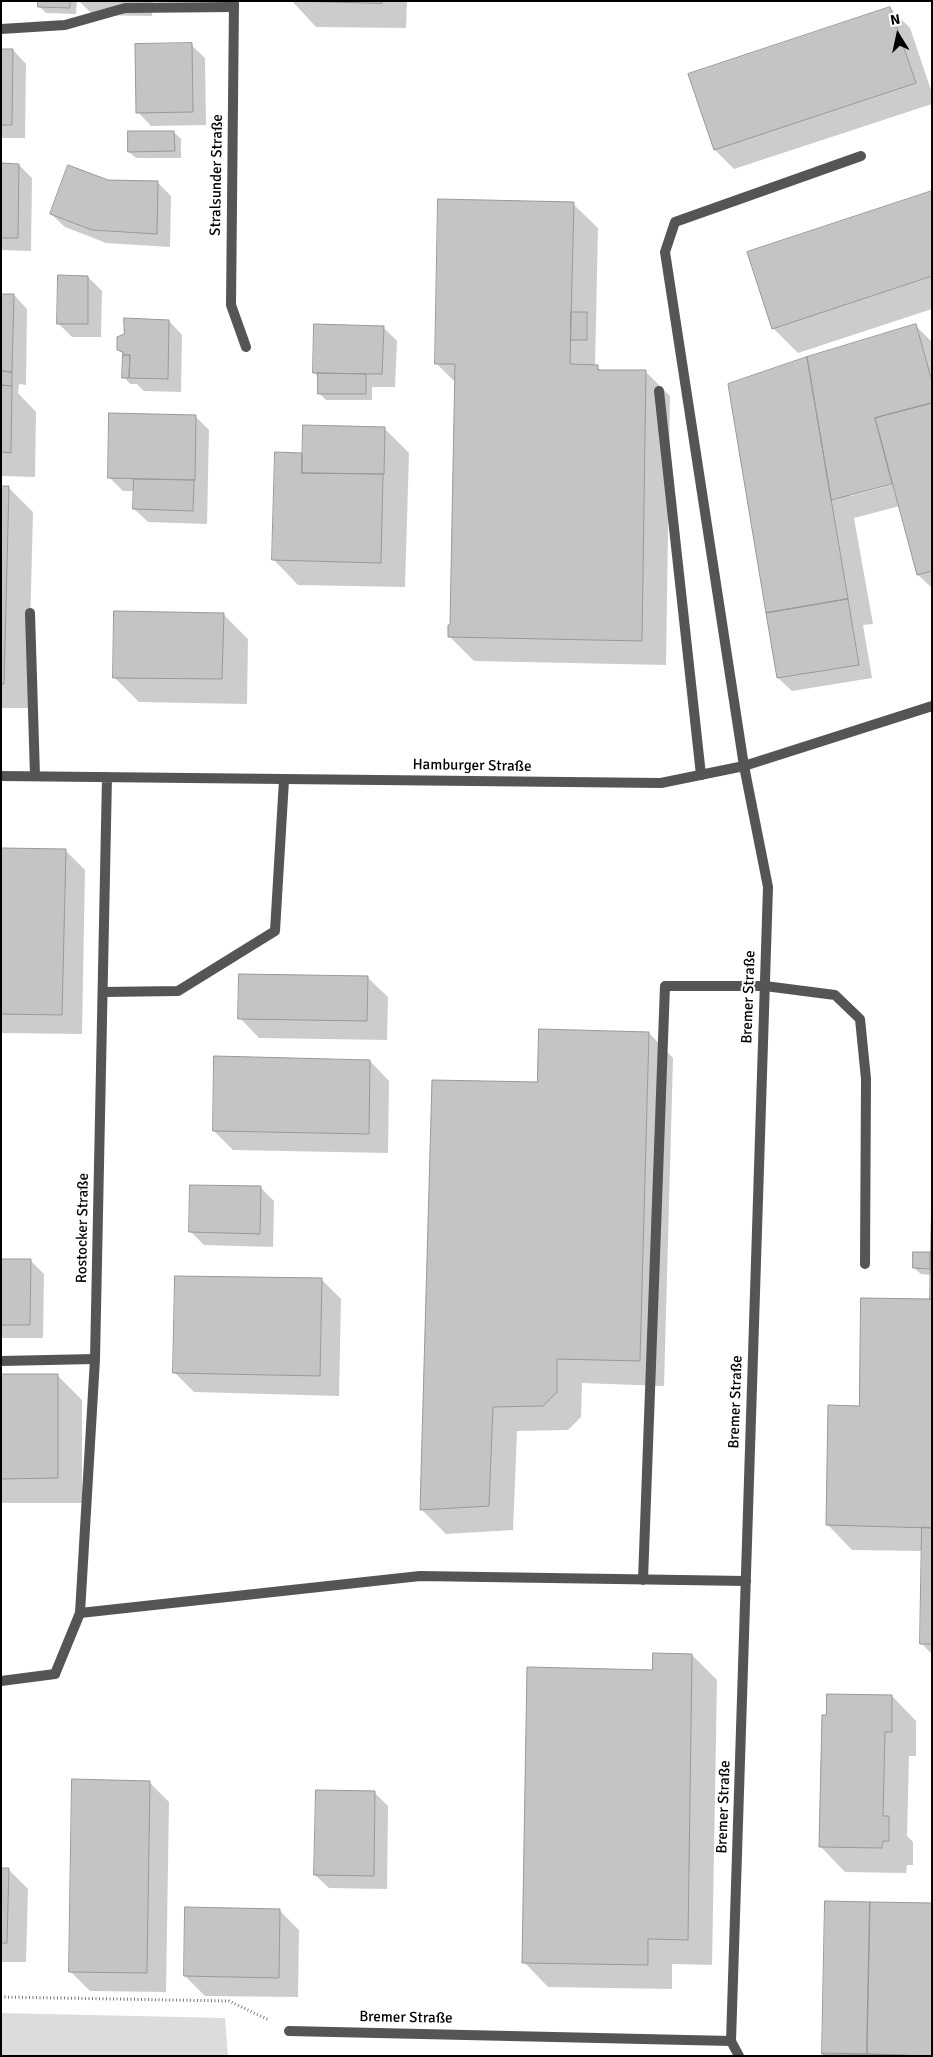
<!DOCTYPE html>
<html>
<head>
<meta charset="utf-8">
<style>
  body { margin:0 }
  #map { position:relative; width:933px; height:2057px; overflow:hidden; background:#fff; font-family:Signika,sans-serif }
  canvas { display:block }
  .frame { position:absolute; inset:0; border:2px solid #000; pointer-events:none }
  .north { position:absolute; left:873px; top:10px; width:50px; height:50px; -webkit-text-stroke:4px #fff; paint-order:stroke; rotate:350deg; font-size:14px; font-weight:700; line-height:20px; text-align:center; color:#000 }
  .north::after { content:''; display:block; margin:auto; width:18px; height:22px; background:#000; clip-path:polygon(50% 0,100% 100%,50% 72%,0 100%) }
</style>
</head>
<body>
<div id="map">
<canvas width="933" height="2057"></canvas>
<div class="frame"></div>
<div class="north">N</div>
</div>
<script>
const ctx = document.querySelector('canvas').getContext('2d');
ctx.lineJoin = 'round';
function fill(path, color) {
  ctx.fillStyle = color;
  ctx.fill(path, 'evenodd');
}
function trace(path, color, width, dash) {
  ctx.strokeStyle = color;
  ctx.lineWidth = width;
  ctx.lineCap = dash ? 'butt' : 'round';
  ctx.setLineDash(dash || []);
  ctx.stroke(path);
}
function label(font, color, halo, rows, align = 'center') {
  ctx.font = font + ' Signika,sans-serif';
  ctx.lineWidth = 4;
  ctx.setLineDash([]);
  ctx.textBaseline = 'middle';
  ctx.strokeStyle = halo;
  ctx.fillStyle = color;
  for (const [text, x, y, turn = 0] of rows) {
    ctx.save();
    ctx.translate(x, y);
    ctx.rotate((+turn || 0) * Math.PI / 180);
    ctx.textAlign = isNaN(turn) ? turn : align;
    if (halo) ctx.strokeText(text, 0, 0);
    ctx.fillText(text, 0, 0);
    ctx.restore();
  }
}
fill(new Path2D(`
  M1,2013L225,2018L228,2056H1Z`), '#dcdcdc');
fill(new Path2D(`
  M40,1H77L76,14L46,13L39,6Z
  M79,1H153L152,16L93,15Z
  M292,1H407L406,28L316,27Z
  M890,8L910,28L932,93V104L734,169L715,150Z
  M191,45L205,58L206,125L151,126L138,112Z
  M1,50H13L26,64L25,138H1Z
  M174,132L181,139V158H136L129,152Z
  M1,164L19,165L32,178L31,251L1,250Z
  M108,181L157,182L171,196L170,247L106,243L65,227L51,214Z
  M932,192V309L798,353L773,328Z
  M573,204L598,228L595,366L602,371H645L670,396L666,665L474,661L449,636L451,626L456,383L436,363Z
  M88,277L102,291L101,337H72L58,323Z
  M1,295H14L27,309L26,385L19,384L18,393L36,412L35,477L1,476Z
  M169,321L182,335L181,392L144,391L137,384H130L124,377V355L118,349Z
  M915,325L932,342V588L918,575L900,506L854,518L873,624L863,625L872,678L792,691L778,678L729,385ZM898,481L899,483L850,496V494Z
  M383,327L397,341L395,387H372V400H326L319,393V378L314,372Z
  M195,416L209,430L207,524L148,522L134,509L135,491H123L109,477Z
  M384,428L409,453L405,587L298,585L274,560L276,453L303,454Z
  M1,487H8L33,512L28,708H1Z
  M223,614L248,639L247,704L139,702L114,677Z
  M1,849L65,850L85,870L82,1034L1,1033Z
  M368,978L388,997L387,1040L259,1038L240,1018Z
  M649,1033L673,1058L664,1386L582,1383L581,1417L568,1430L517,1431L513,1530L446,1534L421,1509L539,1084Z
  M370,1061L389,1081L388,1153L233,1150L214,1131Z
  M260,1187L274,1201L273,1247L204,1245L191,1232Z
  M932,1251V1654L921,1643L923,1551L852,1550L828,1525L860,1407L931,1301V1275L921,1274L914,1268L930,1253L932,1255Z
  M1,1260L31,1261L44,1274L43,1338H1Z
  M322,1280L341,1299L339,1396L194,1392L175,1373Z
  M1,1375H57L82,1400V1503H1Z
  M692,1655L717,1680L712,1965L672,1964V1989L548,1987L524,1962L653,1671Z
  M892,1696L916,1721V1756H909L907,1836L913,1842V1865H907L906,1873L845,1872L821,1847L827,1716Z
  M149,1782L169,1802L166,1992L90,1991L70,1971Z
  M374,1792L388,1806L387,1889L329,1888L315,1875Z
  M1,1869H8L28,1889L26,1962H1Z
  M279,1910L299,1930L298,1997L205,1996L185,1976Z`), '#0003');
const building = new Path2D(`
  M38,1H70V8L38,7Z
  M290,1H382V3Z
  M890,7L916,83L714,150L688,74Z
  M192,43L193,112L136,113L135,44Z
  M1,49H13L12,125H1Z
  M128,131H174L175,151L128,152Z
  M1,163L19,164L18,238H1Z
  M68,165L108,180L158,181L157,234L92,230L50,214Z
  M932,191V276L772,329L747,252Z
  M438,199L574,202L570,364L598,365V370H646L642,641L448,637V625H450L455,364H435Z
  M58,275L88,276V324H57Z
  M1,294H14L12,372L1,371Z
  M571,312H587V340H571Z
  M124,318L169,320L168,379L129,378L130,355H123V352L117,350V337L124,334Z
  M314,324L384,326L382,374L313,373Z
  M916,324L932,381V403L875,418L892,484L831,500L807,357Z
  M123,355H130L129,378H122Z
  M807,357L848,599L766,613L728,384Z
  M1,371L12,372V386L1,385Z
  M318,373L366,374V394H318Z
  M1,385L12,386L11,453L1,452Z
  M932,403V571L917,575L875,418Z
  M109,413L196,415L195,480L108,478Z
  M303,425L385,427L384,474L302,473Z
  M275,452L302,453V473L383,474L381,563L272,560Z
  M134,479L194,480L193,511L133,509Z
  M1,486H9L4,684H1Z
  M848,599L859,665L777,678L766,613Z
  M114,611L224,613L222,679L113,678Z
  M1,848L66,849L62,1015L1,1014Z
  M239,974L368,976L367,1021L238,1019Z
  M539,1029L649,1032L640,1361L557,1359V1392L543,1406L493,1407L489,1506L420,1510L432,1080L537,1082Z
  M214,1056L370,1060L369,1134L213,1131Z
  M190,1185L261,1186L260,1234L189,1232Z
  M932,1188V1299H930Z
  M913,1252H930V1269L913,1268Z
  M1,1259H31L30,1325H1Z
  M175,1276L322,1278L320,1376L173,1373Z
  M861,1298L932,1299V1528L826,1525L828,1405L859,1406Z
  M1,1374H58V1478L1,1479Z
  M922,1527L932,1528V1644H920Z
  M653,1653L692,1654L688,1940L648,1939V1965L522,1963L527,1667L652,1670Z
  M827,1694L892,1695V1732H885L883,1816H889V1841H883L882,1848L819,1847L822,1715H826Z
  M72,1779L150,1781L147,1973L69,1972Z
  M316,1790L375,1791L374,1876L314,1875Z
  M1,1868H9L7,1943H1Z
  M825,1901L870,1902L867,2054H822Z
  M870,1902L932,1903V2056L867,2054Z
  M185,1907L280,1909L279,1978L184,1976Z
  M824,2053L906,2055V2056H824Z`);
fill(building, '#c4c4c4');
trace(building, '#999', 1);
trace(new Path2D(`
  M1,1997L229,2001L269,2020`), '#777', 3, [1, 2.5]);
trace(new Path2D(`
  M1,29L65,25L125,8L234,7
  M659,391L701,775
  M30,613L35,776
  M744,766L665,252L675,222L861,156
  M103,992L178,991L275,931L284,780
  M1,1361L95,1359
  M643,1580L665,986H765L835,995L860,1019L866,1079L865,1264
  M80,1613L420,1576L746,1581
  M1,1681L55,1674`), '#555', 10);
trace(new Path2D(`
  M234,1L231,305L246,347
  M1,776L661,783L744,766L932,706
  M55,1674L80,1613L95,1359L107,777
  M289,2031L731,2041
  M739,2056L731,2041L768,887L744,766`), '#555', 10);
label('15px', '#000', '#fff', [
  ["Stralsunder Straße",217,175,-89],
  ["Hamburger Straße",472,766,1],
  ["Bremer Straße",749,997,-88],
  ["Rostocker Straße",83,1228,-89],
  ["Bremer Straße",736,1402,-88],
  ["Bremer Straße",724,1807,-88],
  ["Bremer Straße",406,2018,1]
]);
</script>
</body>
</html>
